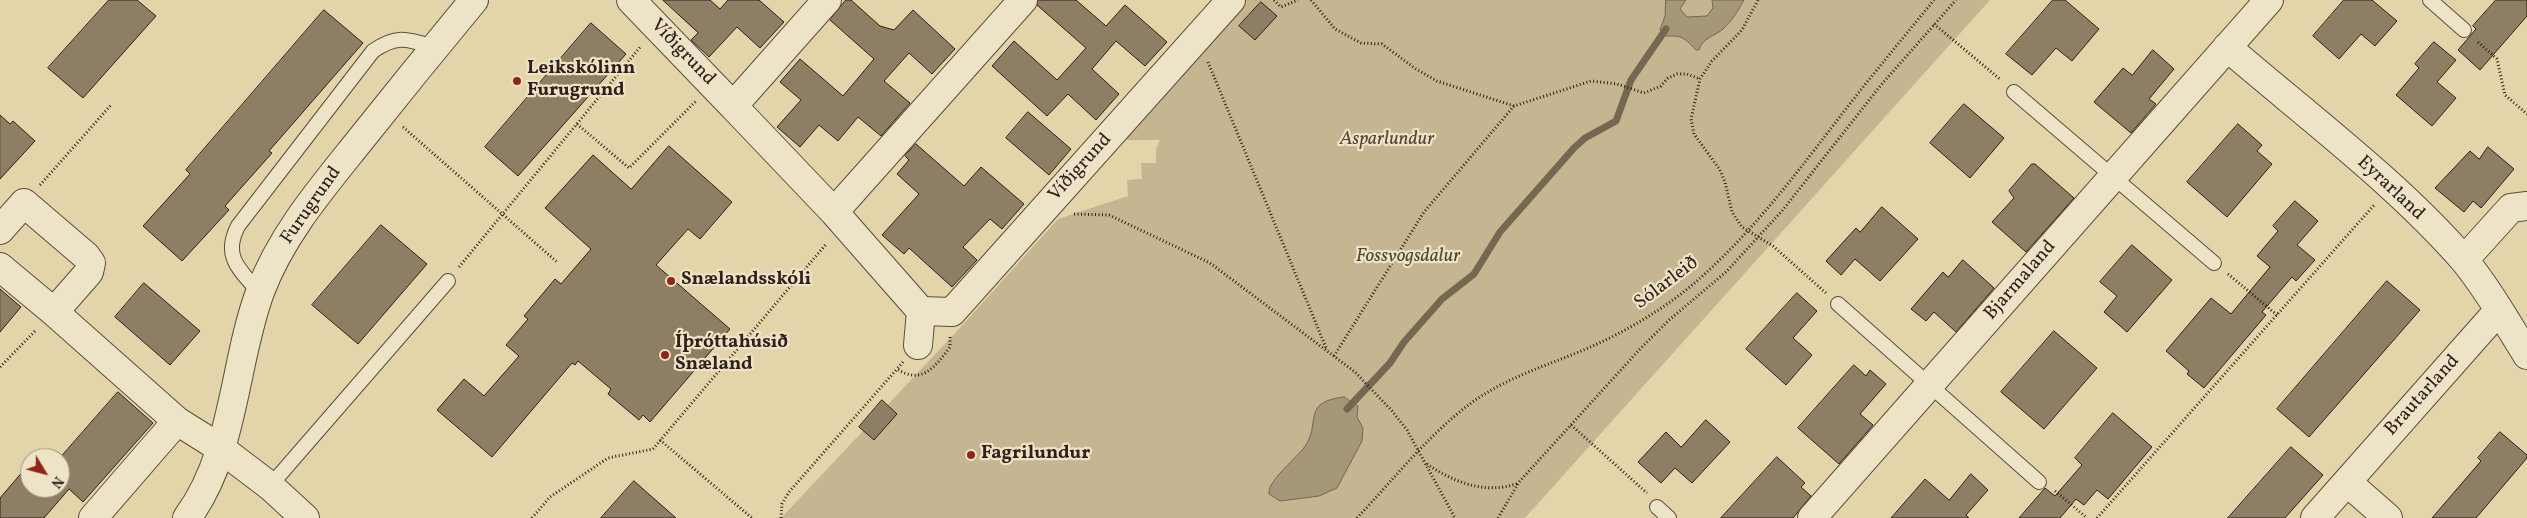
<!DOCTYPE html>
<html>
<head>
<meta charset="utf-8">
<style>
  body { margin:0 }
  #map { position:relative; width:2527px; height:518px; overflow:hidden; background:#e4d4a9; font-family:Vollkorn,serif }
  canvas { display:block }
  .north { position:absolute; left:20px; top:448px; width:50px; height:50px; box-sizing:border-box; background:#ede3c7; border:1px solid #a19582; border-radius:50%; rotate:127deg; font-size:14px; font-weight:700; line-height:20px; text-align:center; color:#2f201a }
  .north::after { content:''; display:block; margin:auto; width:18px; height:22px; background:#8f2418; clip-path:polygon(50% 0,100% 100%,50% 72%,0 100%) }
</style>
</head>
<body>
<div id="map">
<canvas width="2527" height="518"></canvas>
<div class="north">N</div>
</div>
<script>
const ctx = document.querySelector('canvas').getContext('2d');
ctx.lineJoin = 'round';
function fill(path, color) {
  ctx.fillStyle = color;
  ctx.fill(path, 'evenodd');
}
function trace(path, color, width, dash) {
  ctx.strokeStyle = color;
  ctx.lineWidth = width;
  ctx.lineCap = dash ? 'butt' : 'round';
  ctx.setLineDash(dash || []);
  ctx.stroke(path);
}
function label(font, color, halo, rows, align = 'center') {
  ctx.font = font + ' Vollkorn,serif';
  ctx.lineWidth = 4.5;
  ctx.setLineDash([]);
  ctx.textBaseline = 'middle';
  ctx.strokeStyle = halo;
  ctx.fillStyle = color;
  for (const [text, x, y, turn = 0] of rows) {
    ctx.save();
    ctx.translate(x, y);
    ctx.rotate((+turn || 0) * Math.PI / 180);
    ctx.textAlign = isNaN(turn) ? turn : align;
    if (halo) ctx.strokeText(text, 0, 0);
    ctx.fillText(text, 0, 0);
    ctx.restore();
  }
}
fill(new Path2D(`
  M1232,0H1990L1525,518H781L959,329L1058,219L1128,196L1127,180L1142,179L1141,163H1156V149L1160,140H1125L1195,40Z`), '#c5b591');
const water = new Path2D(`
  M1666,0H1686L1680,9L1687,17L1707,16L1713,8L1712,0H1744C1738,11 1732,21 1723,29C1715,36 1702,38 1699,50H1696C1682,35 1681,36 1663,36L1660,30L1665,16Z
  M1344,397L1358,406L1357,417L1363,428L1362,441L1337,488L1319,496L1280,501L1269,494C1267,482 1294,460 1303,449C1323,425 1299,402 1344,397Z`);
fill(water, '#a69778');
trace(water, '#766752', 1);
trace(new Path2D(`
  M1347,409L1390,363L1404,342L1442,299L1474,274L1500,232L1574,148L1585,138L1616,121L1631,80L1666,29`), '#766752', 7);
const building = new Path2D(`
  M109,0H137L156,16L83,98L48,68Z
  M663,0H710L720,9L728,0H759L784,22L760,48L737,27L709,57L691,40L698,33Z
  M846,0H851L880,26L894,30L913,10L955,49L932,74L909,53L884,81L910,103L881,136L858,117L838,141L819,125L800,147L777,127L801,100L780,82L800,59L843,96L874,59L830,20Z
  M1038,0H1076L1106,26L1125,5L1167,42L1145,66L1116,41L1092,69L1119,94L1096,120L1068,94L1047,116L992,66L1014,41L1057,80L1086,48L1037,5Z
  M2053,0H2065L2099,29L2072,61L2056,48L2032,75L2006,54Z
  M2344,0H2372L2397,21L2375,46L2361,34L2339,59L2313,36Z
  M2496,0H2527V16L2480,70L2458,50L2476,29L2473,26Z
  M1261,2L1277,16L1255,40L1239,26Z
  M324,10L363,43L269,151L272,153L225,206L229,210L182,261L143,226L190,174L186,170Z
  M591,23L626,54L518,176L485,147Z
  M2434,42L2456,60L2437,82L2456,98L2432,126L2396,95L2419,68L2415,64Z
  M2153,50L2174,69L2149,99L2156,104L2131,133L2094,102L2123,68L2132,75Z
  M1964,104L2004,138L1970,178L1930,143Z
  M1028,112L1071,149L1049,175L1006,138Z
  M0,115L10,124L13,121L35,141L0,179Z
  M2238,124L2262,145L2257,151L2272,164L2227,217L2187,182Z
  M916,144L964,186L981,167L1024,204L1002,229L990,219L963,247L977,260L952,287L909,248L904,254L882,235L919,194L897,174L909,160L905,156Z
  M669,146L732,202L700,239L688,229L656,265L730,329L650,422L643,415L639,420L608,394L611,389L578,361L575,365L572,363L492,457L437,410L464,379L484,396L519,356L506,345L528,319L524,316L555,279L561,284L591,249L545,208L593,155L631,189Z
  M2488,147L2514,169L2481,208L2473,201L2464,212L2435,188L2470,151L2479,159Z
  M2032,164H2035L2074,198L2026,252L1992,222L2014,198L2009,191Z
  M2295,201L2318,221L2297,245L2315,260L2296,281L2292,277L2262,312L2266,315L2204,388L2187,374L2189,371L2166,351L2211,298L2231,314L2270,267L2257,256L2278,231L2273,226Z
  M1882,207L1918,239L1880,281L1855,259L1841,275L1826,261L1856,228L1860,232Z
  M381,225L427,264L358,344L312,305Z
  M2132,245L2172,280L2127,332L2104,312L2117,296L2100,282Z
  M1963,260L1994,288L1956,332L1934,312L1926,321L1911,309L1943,272L1948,277Z
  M2387,281L2420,310L2309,437L2277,409Z
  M144,283L200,331L170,365L115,317Z
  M0,289L21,307L0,332Z
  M1797,293L1817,311L1793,338L1812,355L1786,385L1746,349Z
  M2054,331L2097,368L2044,429L2001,392Z
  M1854,365L1866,376L1870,370L1886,384L1860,414L1873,425L1839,464L1798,428Z
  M118,392L153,423L83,502L69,489L44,518H0V498L30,463V492L34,488H60V458Z
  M882,400L897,414L874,440L859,427Z
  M2113,413L2152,447L2108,499L2097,490L2084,505L2076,499L2060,518H2019L2045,488L2055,496L2082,465L2075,458Z
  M1706,420L1730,442L1692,483L1675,468L1661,483L1638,462L1666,432L1681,447Z
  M2500,432L2527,455V458L2476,518H2432L2481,461L2478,458Z
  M2291,447L2323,475L2285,518H2228Z
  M1777,457L1805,483L1801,487L1811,496L1793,518H1721Z
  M1971,474L1988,490L1966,515L1969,518H1891L1925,479L1949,500Z
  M634,481L676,518H601Z`);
fill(building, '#8d7e64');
trace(building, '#2f201a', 1);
const service = new Path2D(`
  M2430,0L2464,30
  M2014,92L2214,263
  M260,293C240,270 222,257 238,226L373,51C397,34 408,39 434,47
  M1838,304L2039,482
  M270,486L448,281
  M1657,507L1669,518`);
const minor = new Path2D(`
  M631,0L733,106L827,0
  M2227,47C2306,115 2396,182 2464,260C2488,289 2507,323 2527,355
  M733,106L834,212L921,311L918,345
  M834,212L1023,0
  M0,230L24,203L86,256L91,263L89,272L54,312
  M2464,260L2511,208L2527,206
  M0,267L54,312L177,421L220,448L270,486L305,518
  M921,311L952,312L1231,0
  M2347,482L2388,518
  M93,518L177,421
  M187,518C235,453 233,366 260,292C281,236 320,190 357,144C396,95 435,47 474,0
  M1812,518L2269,0
  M2315,518L2499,310`);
trace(service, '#5c4d3e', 16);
trace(minor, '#5c4d3e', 30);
trace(new Path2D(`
  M1274,0L1281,7L1298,0
  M1311,0L1335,29L1361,43L1382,44L1416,69L1437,81L1514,106
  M1758,0L1742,30L1712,61L1700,79L1691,119L1694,134L1720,170L1725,182L1732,212L1742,227L1773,246L1826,293
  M1934,24L2001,80
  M2478,42L2497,59L2505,95L2527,114
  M1208,62L1327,350
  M577,124L629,168L696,101
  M403,127L557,262
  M40,185L111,105
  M1074,214L1109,215L1210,263L1355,372L1392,411L1407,430L1455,518
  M459,267L641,46
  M2228,274L2277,315
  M1334,356L1424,212L1514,106L1591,81L1617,84L1644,93L1661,86L1668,78L1677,74H1687L1700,79
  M903,362L897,369C922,385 935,367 950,347V337
  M0,367L36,330
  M1571,425L1647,493
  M660,440L752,518
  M1427,464C1455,483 1486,495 1519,483
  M2055,491L2087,518
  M532,518L550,497L608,458L653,449L827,243
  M781,518L782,504L789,492L897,369
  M1357,518C1394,479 1442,418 1488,392C1518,374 1553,363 1586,349C1623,333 1659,312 1691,286C1749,237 1796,174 1842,114C1872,75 1903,38 1934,0
  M1498,518L1519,482L1639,350L1669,320L1726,272L1782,211L1881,85L1956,0
  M2097,518L2375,204`), '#2f201a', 3, [1, 2.5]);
trace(service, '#ede3c7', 14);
trace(minor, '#ede3c7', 28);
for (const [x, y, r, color] of [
  [517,81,5,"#8f2418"],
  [671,281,5,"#8f2418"],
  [665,355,5,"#8f2418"],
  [971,455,5,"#8f2418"]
]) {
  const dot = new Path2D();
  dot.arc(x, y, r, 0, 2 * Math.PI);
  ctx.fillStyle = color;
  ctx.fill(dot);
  trace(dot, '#ede3c7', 2);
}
label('19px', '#2f201a', '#ede3c7', [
  ["Víðigrund",682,53,46],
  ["Víðigrund",1081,168,-48],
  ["Eyrarland",2390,189,43],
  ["Furugrund",312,206,-55],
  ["Bjarmaland",2021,281,-49],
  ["Sólarleið",1667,284,-37],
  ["Brautarland",2423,396,-48]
]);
label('bold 19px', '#2f201a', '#ede3c7', [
  ["Leikskólinn",527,70],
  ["Furugrund",527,92],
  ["Snælandsskóli",681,281],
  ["Íþróttahúsið",675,344],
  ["Snæland",675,366],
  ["Fagrilundur",981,455]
], 'left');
label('italic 19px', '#544538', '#ede3c7', [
  ["Asparlundur",1387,141],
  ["Fossvogsdalur",1408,258]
]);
</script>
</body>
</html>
